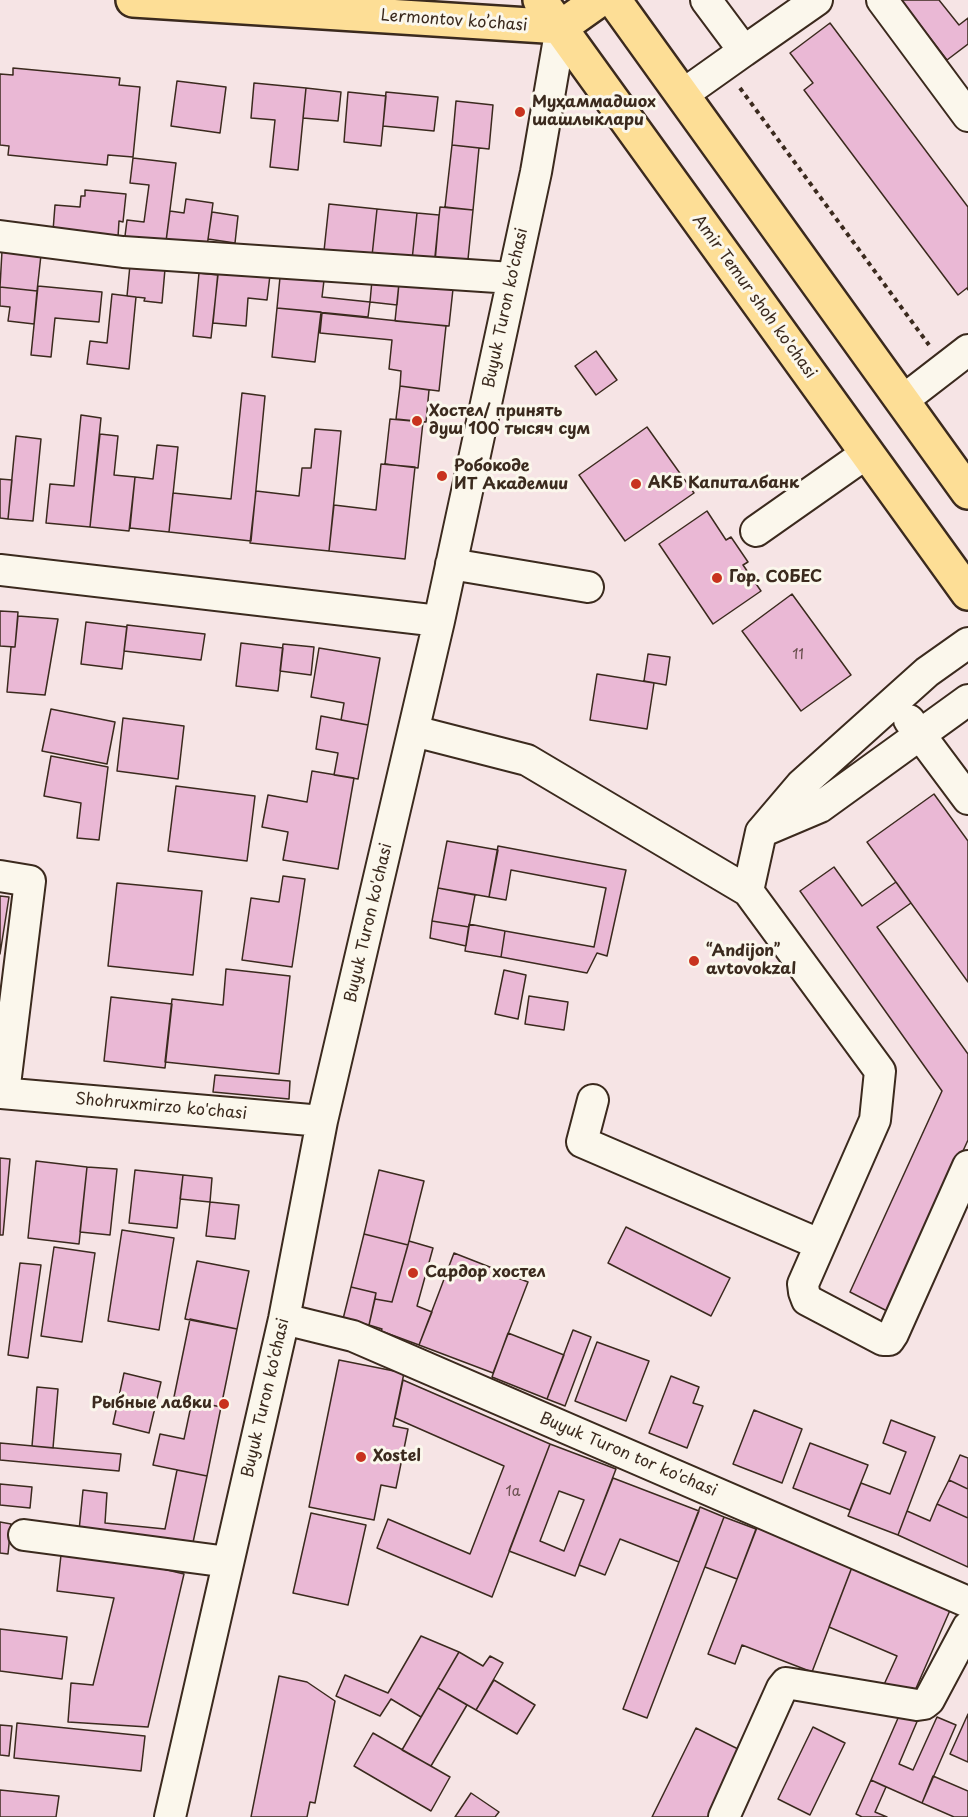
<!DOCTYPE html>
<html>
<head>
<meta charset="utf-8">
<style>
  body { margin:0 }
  canvas { display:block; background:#f6e4e5 }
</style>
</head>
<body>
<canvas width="968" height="1817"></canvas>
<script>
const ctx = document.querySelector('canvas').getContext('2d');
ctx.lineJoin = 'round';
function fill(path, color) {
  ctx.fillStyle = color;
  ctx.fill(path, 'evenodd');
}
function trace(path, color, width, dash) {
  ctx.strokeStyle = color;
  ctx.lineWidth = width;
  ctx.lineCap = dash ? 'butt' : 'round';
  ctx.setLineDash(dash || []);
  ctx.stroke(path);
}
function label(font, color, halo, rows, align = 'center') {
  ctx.font = font + ' "Playpen Sans",sans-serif';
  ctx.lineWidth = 6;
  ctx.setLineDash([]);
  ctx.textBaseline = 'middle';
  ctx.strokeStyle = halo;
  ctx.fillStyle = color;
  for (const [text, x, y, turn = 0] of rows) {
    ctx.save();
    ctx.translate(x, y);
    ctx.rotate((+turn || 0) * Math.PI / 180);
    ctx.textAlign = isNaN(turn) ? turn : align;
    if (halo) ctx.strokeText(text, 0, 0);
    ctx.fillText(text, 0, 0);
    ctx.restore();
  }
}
const building = new Path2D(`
  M901,0H939L959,25L968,18V44L947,60Z
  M830,23L968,207V290L967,288L958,295L804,90L813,83L790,53Z
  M13,68L120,78L119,85L140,87L133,157L108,155L107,165L8,155L9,146L0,145V74L13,75Z
  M177,81L226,87L220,133L171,126Z
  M254,83L306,88L298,170L270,167L275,120L251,118Z
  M306,88L341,92L338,121L303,118Z
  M348,92L386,96L381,146L344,142Z
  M386,92L438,97L434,131L383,126Z
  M456,101L493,105L489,149L452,145Z
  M452,145L479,148L473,210L445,207Z
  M133,158L176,163L165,249L124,244L127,220L144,222L149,185L130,183Z
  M85,190L126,194L123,222L119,221L118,237L53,231L55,205L80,207L81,196H85Z
  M186,199L213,203L206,254L165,249L170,211L184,213Z
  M329,204L377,209L372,256L324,251Z
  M440,207L473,210L467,269L434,266Z
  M377,209L417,213L412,260L372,256Z
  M212,212L238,216L235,243L208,239Z
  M417,213L439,215L435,262L412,260Z
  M2,251L41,255L37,291L0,287Z
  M219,262L271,267L267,300L248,298L246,326L213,323Z
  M130,265L165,269L162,303L144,301L145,298L127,296Z
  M281,267L325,272L322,297L370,302L368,317L277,308Z
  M199,273L218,275L211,338L193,336Z
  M372,280L399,283L397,305L370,302Z
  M399,283L453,289L449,326L395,321Z
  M38,286L102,292L99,322L55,318L51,357L31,355Z
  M0,287L37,291L34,324L8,321L10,307L0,306Z
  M112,294L136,297L129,369L87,364L90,341L107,343Z
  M277,308L321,312L315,362L272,357Z
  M322,313L446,326L439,391L400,386L401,371L389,369L392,340L320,333Z
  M596,351L617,380L596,395L575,366Z
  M400,386L429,390L426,422L396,419Z
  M242,393L265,396L251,541L169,532L173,493L231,499Z
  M81,415L101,418L90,527L46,523L50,484L74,486Z
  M390,419L423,422L418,468L385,464Z
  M647,427L694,493L625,541L579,475Z
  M315,429L341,431L329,551L250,543L256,491L299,496L302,468H311Z
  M100,434L118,436L114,475L135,477L129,531L90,527Z
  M16,436L41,439L33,521L8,519Z
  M157,445L178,447L169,532L130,528L135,477L153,479Z
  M381,464L415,467L405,559L329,551L334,505L376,510Z
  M0,479L12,480L8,519L0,518Z
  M707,511L726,540L731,537L748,562L743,565L761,591L713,624L659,544Z
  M792,594L851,675L801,711L742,631Z
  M0,611L18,612L15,647L0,646Z
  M18,616L58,619L45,695L7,692L11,647H15Z
  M86,622L127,627L122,669L81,664Z
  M127,625L205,634L201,660L124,651Z
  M241,643L283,648L278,691L236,686Z
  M283,644L314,647L311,675L280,671Z
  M319,648L380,658L368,725L341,720L344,703L311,697Z
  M648,654L670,657L666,685L644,681Z
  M597,674L654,683L647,729L590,720Z
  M51,709L115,722L107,764L42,751Z
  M321,716L368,725L358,779L334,775L338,753L316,749Z
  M123,718L184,726L178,779L117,771Z
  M51,756L108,767L99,840L77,838L81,803L44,796Z
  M312,771L354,778L338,869L283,860L288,832L262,827L268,795L307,802Z
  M176,786L255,796L247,861L168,851Z
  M934,794L968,841V982L867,842Z
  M447,841L498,850L489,897L438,888Z
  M498,846L626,870L607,956L597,953L587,973L501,957L505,931L594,947L606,888L511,870L506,900L489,897Z
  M834,867L862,906L896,882L911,903L877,927L968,1054V1140L889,1312L850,1292L942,1091L800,891Z
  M283,876L305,879L292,967L242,960L251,898L279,902Z
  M117,883L202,891L193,975L108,966Z
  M438,888L475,895L469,927L432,921Z
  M0,896L9,897L0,954Z
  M432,921L469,927L466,946L430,938Z
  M469,924L505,931L501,957L465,951Z
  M226,969L290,976L279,1074L165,1062L172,999L223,1005Z
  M504,970L526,975L518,1019L495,1014Z
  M529,996L568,1002L564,1030L525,1024Z
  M111,997L172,1004L165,1068L104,1061Z
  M215,1075L290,1081L289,1099L213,1092Z
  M0,1158L10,1159L3,1235H0Z
  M36,1161L87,1167L79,1244L28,1238Z
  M87,1167L117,1169L110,1235L80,1232Z
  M135,1170L183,1175L177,1228L129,1223Z
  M379,1170L424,1181L408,1245L364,1234Z
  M183,1175L212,1178L210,1202L180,1199Z
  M210,1202L239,1205L235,1239L206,1236Z
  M626,1227L730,1278L711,1316L608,1263Z
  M122,1230L174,1238L159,1330L108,1321Z
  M364,1234L408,1245L392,1302L375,1299L376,1293L351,1287Z
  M409,1241L433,1248L417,1306L432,1312L419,1345L381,1331L382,1329L369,1325L375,1299L392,1302Z
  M54,1247L95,1253L82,1342L41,1336Z
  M454,1253L528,1282L493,1373L419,1345Z
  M197,1261L249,1271L237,1329L185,1319Z
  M20,1263L41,1265L28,1358L8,1355Z
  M351,1287L376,1293L369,1325L343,1319Z
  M190,1319L237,1329L221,1407L174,1397Z
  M573,1330L591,1337L565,1406L547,1399Z
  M508,1333L564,1355L547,1399L492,1377Z
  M597,1342L649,1361L626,1421L575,1401Z
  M339,1360L404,1373L393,1426L408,1429L396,1488L381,1485L374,1520L309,1507Z
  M124,1373L161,1382L149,1433L113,1424Z
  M671,1376L699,1387L693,1403L703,1406L687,1448L649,1433Z
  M403,1380L550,1444L492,1597L377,1548L388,1519L470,1554L504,1466L395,1418Z
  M37,1387L58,1389L53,1448L32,1446Z
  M192,1401L221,1407L207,1476L153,1465L160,1434L184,1439Z
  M754,1410L802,1429L782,1483L733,1464Z
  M891,1420L935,1437L898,1535L848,1516L861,1483L890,1494L906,1452L883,1443Z
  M0,1443L121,1454L119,1471L0,1460Z
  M810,1443L868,1465L850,1510L793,1488Z
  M550,1444L616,1469L575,1576L509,1551ZM559,1491L584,1500L564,1551L540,1541Z
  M960,1455L968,1458V1489L949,1480Z
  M177,1470L207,1476L191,1552L78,1541L83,1490L107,1493L105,1523L165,1529Z
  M613,1478L699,1511L679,1562L620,1539L605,1575L579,1565Z
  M949,1480L968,1489V1518L937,1504Z
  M0,1484L32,1487L30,1508L0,1505Z
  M937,1504L968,1518V1567L898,1535L907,1511L930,1521Z
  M700,1507L724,1517L647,1718L623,1709Z
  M311,1513L366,1525L348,1605L293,1593Z
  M724,1517L756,1529L737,1579L705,1567Z
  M0,1522L11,1524L8,1554L0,1553Z
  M758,1525L854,1562L812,1672L742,1645L735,1664L708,1654Z
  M61,1555L155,1567L184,1574L148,1727L68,1722L71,1683L93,1685L114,1598L57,1591Z
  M852,1567L951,1608L910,1702L882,1689L897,1656L829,1627Z
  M0,1629L67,1637L62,1679L0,1671Z
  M421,1636L459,1652L421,1717L391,1699L380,1716L336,1696L345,1675L388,1693Z
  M459,1652L483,1666L490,1656L503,1663L476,1710L438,1688Z
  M279,1676L307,1682L335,1701L315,1803L310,1802L307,1817H251Z
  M494,1680L535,1705L517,1734L476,1710Z
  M438,1688L467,1705L431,1766L402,1750Z
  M902,1709L919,1717L899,1764L913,1770L937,1717L956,1725L922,1803L871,1780Z
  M968,1714V1762L950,1754Z
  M17,1723L145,1736L141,1771L14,1758Z
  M0,1725L12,1726L9,1756L0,1755Z
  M813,1727L845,1743L810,1815L778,1799Z
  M696,1728L746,1753L714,1817H652Z
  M373,1733L450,1777L431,1811L354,1766Z
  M933,1776L968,1791V1817H954L922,1803Z
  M871,1780L886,1787L875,1812L887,1817H862L856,1814Z
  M0,1790L59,1796L56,1817H0Z
  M471,1793L499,1812L495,1817H455Z`);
fill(building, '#eab8d5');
trace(building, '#3b2a1e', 1.5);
const minor = new Path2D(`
  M882,0L968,116
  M744,51L817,0
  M682,95L744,51L706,0
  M0,236L123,252L512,278
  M902,401L968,350
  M756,531L867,453
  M451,564L588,587
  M0,570L439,621
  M968,643L927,672L801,785L761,832L820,807L968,700
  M909,720L968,799
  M414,731L527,760L748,891L761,832
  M0,876L30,881L4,1093
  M748,891L880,1071L875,1120L803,1284L804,1292L807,1300L883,1340H889L893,1334L968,1166
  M0,1093L322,1121
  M593,1100L582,1142L819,1244
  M284,1319L353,1336L968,1602
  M24,1535L228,1562
  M170,1817L284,1319L322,1121L439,621L536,172L561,27
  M724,1817L782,1688L786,1683L917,1705L924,1704L929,1700L968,1627`);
const major = new Path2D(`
  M133,0L561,27L599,0
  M540,0L968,593
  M614,0L968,492`);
trace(minor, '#3b2a1e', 34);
trace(major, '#3b2a1e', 38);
trace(new Path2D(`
  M740,88L929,345`), '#3b2a1e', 4, [4.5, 4.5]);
trace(minor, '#fbf7ec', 30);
trace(major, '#fdde96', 33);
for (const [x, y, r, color] of [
  [520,112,6,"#c8321e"],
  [417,421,6,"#c8321e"],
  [442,476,6,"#c8321e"],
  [636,484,6,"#c8321e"],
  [717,578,6,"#c8321e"],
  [694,961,6,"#c8321e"],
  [413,1273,6,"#c8321e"],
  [224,1404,6,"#c8321e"],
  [361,1457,6,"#c8321e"]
]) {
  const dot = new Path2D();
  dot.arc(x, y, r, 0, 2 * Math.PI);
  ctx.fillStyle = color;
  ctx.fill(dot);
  trace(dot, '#fbf7ec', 2);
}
label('14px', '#674e4c', null, [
  ["11",798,655],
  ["1a",513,1492]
]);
label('16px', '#3b2a1e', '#fbf7ec', [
  ["Lermontov ko’chasi",454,21,4],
  ["Amir Temur shoh ko'chasi",754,297,54],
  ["Buyuk Turon ko'chasi",506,308,-78],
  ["Buyuk Turon ko'chasi",369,923,-77],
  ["Shohruxmirzo ko'chasi",161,1107,5],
  ["Buyuk Turon ko'chasi",266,1398,-77],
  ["Buyuk Turon tor ko'chasi",628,1455,23]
]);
label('bold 16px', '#3b2a1e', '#fbf7ec', [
  ["Муҳаммадшох",532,103],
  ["шашлыклари",532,121],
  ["Хостел/ принять",429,412],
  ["душ 100 тысяч сум",429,430],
  ["Робокоде",454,467],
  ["ИТ Академии",454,485],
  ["АКБ Капиталбанк",648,484],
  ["Гор. СОБЕС",729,578],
  ["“Andijon”",706,952],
  ["avtovokzal",706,970],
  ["Сардор хостел",425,1273],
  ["Рыбные лавки",212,1404,"right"],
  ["Xostel",373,1457]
], 'left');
</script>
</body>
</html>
